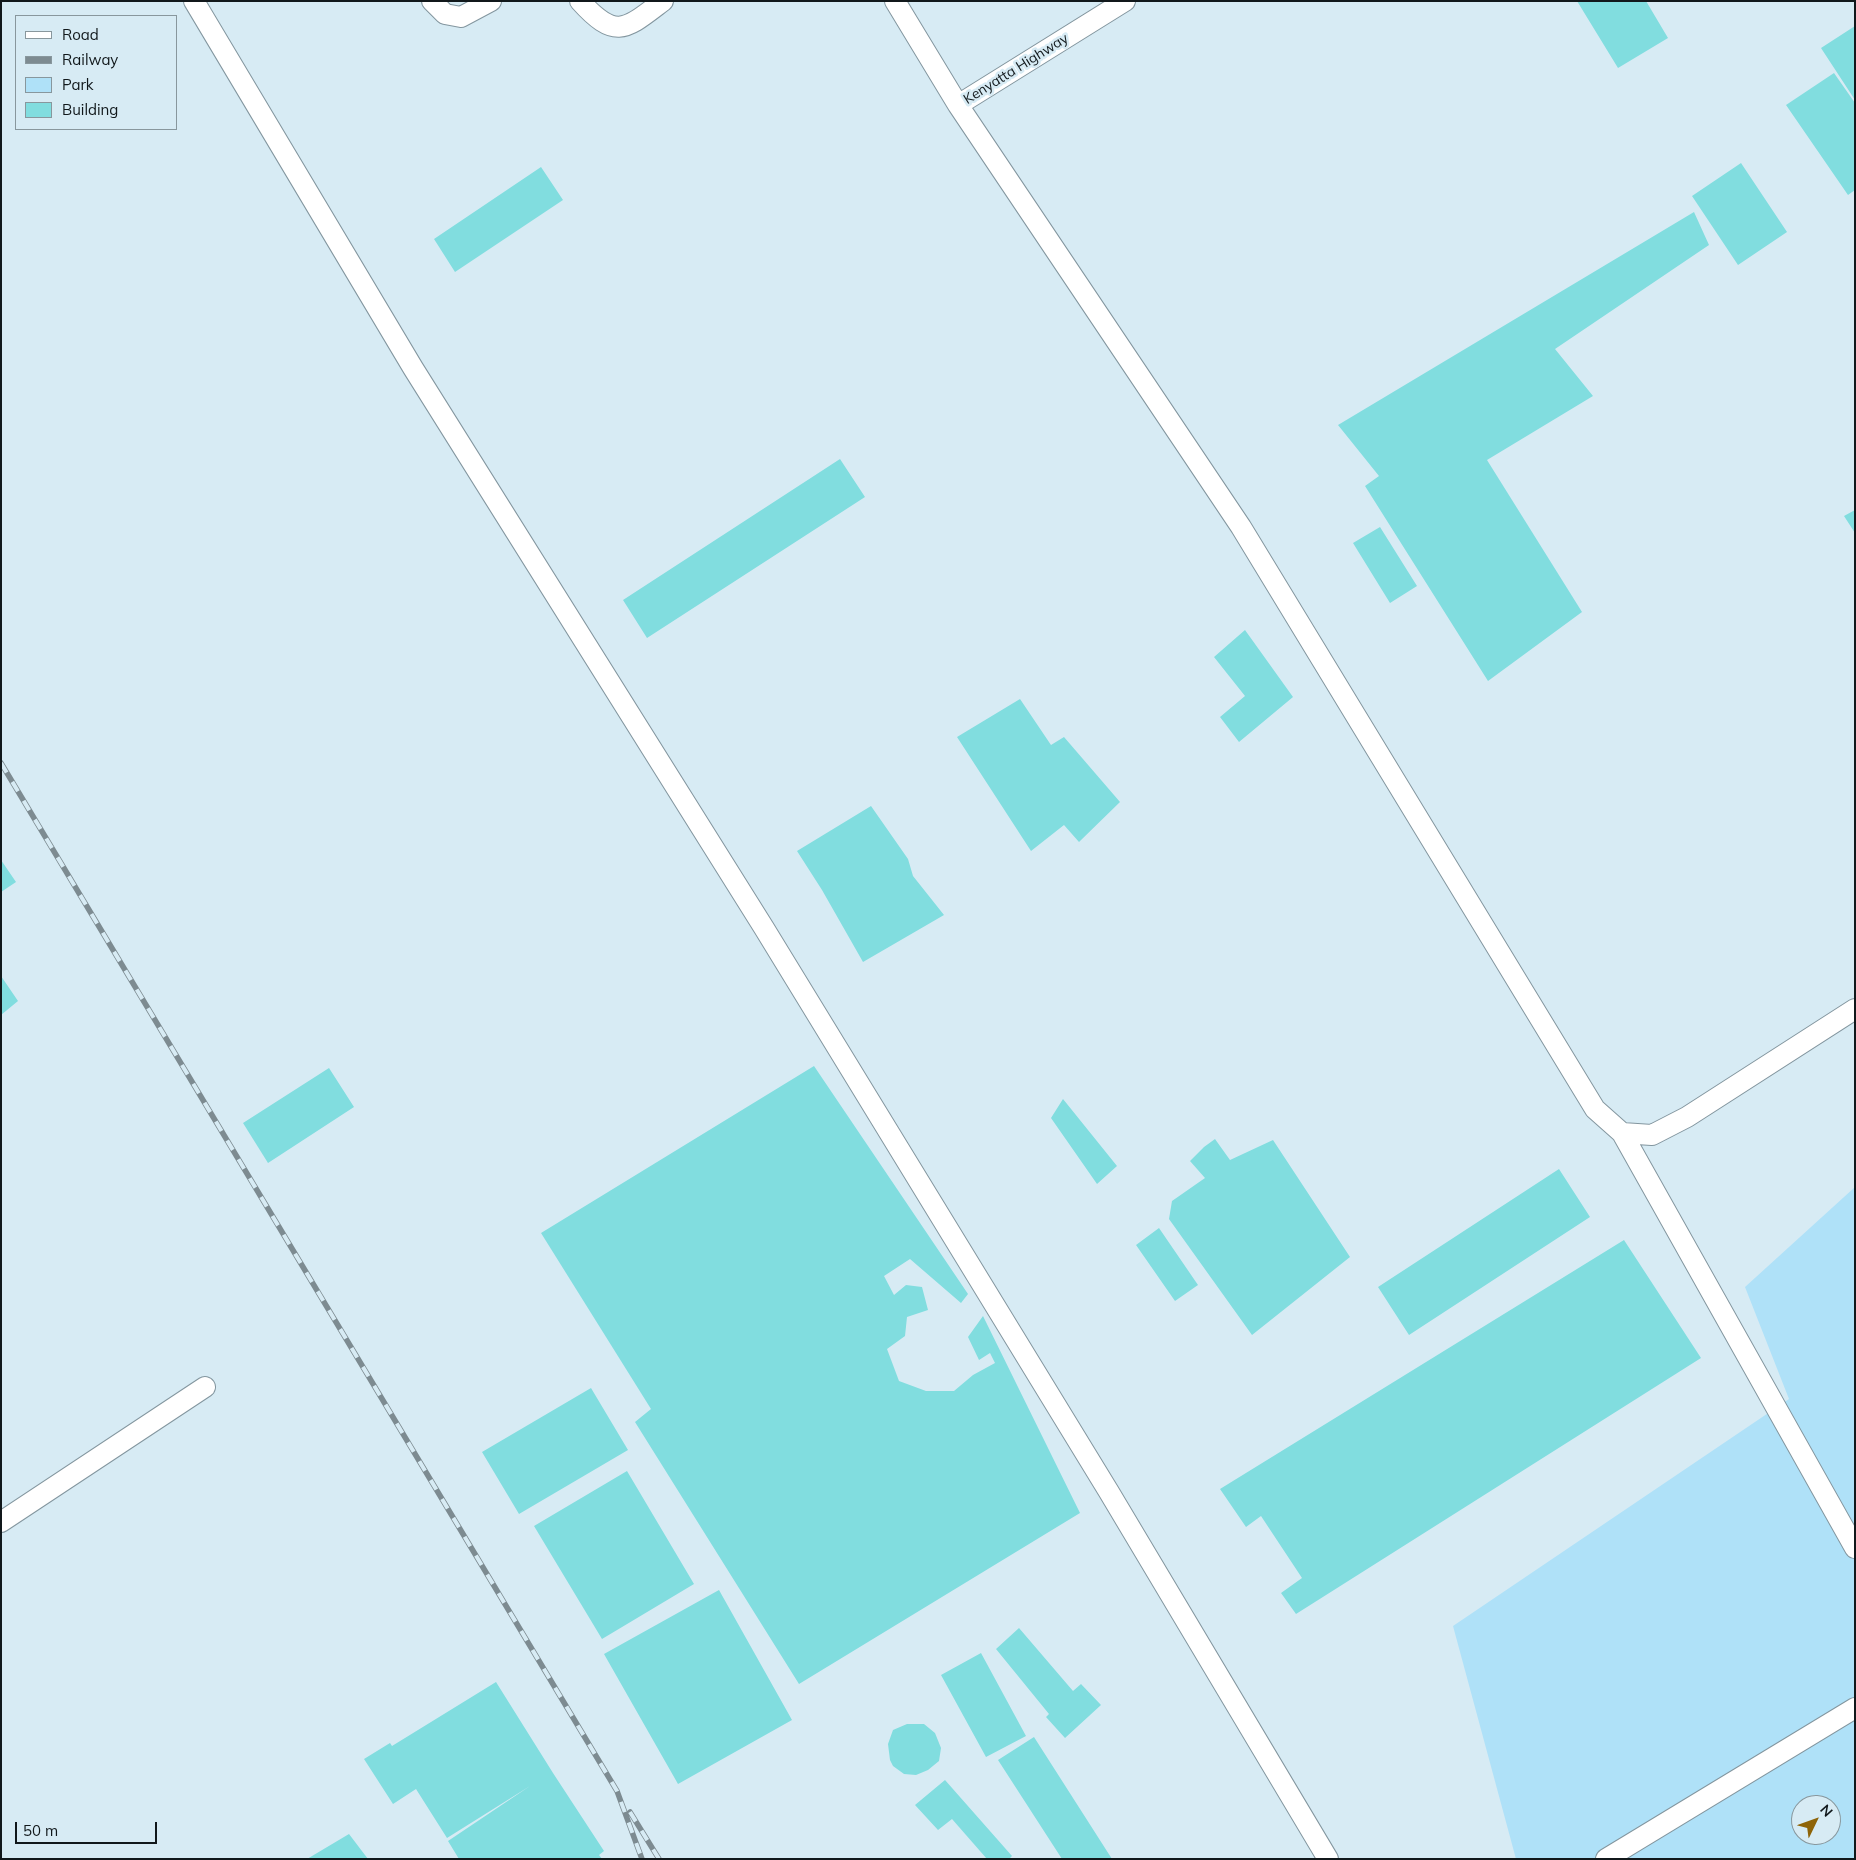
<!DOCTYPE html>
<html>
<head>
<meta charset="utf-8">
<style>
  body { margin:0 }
  #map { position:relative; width:1856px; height:1860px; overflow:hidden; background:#d7ebf4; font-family:Mulish,sans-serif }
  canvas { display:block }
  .frame { position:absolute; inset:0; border:2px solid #11181b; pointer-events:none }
  .legend { position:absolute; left:15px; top:15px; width:162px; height:115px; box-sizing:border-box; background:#d7ebf4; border:1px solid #88979d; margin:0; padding:6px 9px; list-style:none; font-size:15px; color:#11181b }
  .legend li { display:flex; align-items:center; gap:10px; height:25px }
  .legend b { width:25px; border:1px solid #88979d }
  .north { position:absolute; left:1791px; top:1795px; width:50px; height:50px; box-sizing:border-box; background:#d7ebf4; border:1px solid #88979d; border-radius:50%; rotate:48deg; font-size:14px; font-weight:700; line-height:20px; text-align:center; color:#11181b }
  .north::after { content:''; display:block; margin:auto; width:18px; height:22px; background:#8e6408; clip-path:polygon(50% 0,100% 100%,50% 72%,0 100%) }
  .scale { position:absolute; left:15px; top:1822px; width:142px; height:22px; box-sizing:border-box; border:2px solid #11181b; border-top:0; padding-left:6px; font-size:15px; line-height:18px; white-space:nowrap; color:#11181b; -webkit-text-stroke:4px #d7ebf4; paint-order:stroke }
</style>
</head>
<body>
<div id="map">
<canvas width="1856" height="1860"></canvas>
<div class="frame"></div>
<ul class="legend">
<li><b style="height:6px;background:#fff"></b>Road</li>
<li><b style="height:6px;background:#7d8b91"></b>Railway</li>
<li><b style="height:14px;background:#afe1f8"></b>Park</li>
<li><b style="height:14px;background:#81dddf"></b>Building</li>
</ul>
<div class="north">N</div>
<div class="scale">50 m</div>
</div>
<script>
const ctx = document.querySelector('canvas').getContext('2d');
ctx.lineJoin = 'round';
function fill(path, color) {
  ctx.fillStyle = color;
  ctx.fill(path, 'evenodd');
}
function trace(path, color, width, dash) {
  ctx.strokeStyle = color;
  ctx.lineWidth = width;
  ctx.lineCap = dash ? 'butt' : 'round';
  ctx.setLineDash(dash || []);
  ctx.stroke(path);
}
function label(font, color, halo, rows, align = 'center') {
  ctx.font = font + ' Mulish,sans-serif';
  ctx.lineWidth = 5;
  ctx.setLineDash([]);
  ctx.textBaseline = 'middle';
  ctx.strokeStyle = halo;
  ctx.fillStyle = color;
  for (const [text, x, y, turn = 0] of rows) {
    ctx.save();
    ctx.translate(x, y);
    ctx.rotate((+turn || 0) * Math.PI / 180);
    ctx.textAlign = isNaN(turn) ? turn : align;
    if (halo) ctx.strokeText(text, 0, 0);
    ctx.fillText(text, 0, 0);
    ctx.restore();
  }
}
fill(new Path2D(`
  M1855,1187V1859H1516L1453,1626L1789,1399L1745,1287ZM1801,1805H1831V1835H1801Z`), '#afe1f8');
fill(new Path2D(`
  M1577,1H1646L1668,38L1618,68Z
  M1855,26V100L1821,48Z
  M1834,73L1855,103V190L1848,195L1786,105Z
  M1741,163L1787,232L1738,265L1692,196Z
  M541,167L563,200L455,272L434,239Z
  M1694,212L1709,245L1555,349L1593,396L1487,460L1582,612L1488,681L1365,486L1379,476L1338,425Z
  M840,459L865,497L647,638L623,600Z
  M1855,510V533L1844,516Z
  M1380,527L1417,586L1390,603L1353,543Z
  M1245,630L1293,697L1239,742L1220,717L1245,696L1214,657Z
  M1020,699L1051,745L1064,737L1120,802L1079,842L1064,825L1031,851L957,737Z
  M871,806L908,859L913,876L944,915L863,962L822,890L797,851Z
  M1,860L16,882L1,892Z
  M1,976L18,1001L1,1015Z
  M814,1066L968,1294L961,1303L910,1259L884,1276L894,1295L906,1285L922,1287L928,1310L907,1317L905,1336L887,1349L899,1381L926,1391H954L973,1375L995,1363L990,1353L979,1360L968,1337L983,1316L1080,1513L799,1684L635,1422L651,1409L541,1233Z
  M329,1068L354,1107L268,1163L243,1123Z
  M1063,1099L1117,1166L1097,1184L1051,1118Z
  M1215,1139L1230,1160L1273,1140L1350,1257L1252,1335L1169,1219L1172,1201L1205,1178L1190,1161L1204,1147Z
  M1559,1169L1590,1217L1409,1335L1378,1287Z
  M1159,1228L1198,1285L1175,1301L1136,1245Z
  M1624,1240L1701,1358L1296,1614L1281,1593L1302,1578L1261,1516L1246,1527L1220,1489Z
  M591,1388L628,1450L519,1514L482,1452Z
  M627,1471L694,1584L602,1639L534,1526Z
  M719,1590L792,1720L678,1784L604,1654Z
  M1019,1628L1073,1691L1081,1684L1101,1705L1065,1738L1046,1717L1049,1714L996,1649Z
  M981,1653L1026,1736L986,1757L941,1675Z
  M496,1682L553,1773L604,1851L599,1855L602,1859H459L448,1841L530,1786L447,1838L416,1789L393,1804L364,1759L390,1743L392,1746Z
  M907,1724H924L935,1733L941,1748L939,1761L928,1770L916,1775L904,1774L893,1766L890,1760L888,1744L893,1730Z
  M1034,1737L1112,1859H1062L998,1760Z
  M945,1780L1012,1856L1009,1859H987L952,1819L938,1830L915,1805Z
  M349,1834L368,1859H307Z`), '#81dddf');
const minor = new Path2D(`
  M194,1L413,368L764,928L1109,1492L1328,1859
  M432,1L445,14L461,17L491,1
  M580,1C616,41 626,29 663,1
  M895,1L958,105L1125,1
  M958,105L1241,527L1595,1109L1622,1133L1652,1135L1687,1117L1855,1009
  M1622,1133L1855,1548
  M1,1522L205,1387
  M1606,1859L1855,1708`);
trace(minor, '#83969f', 22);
trace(minor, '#fff', 20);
const rail = new Path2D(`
  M1,763L617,1791L642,1859
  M630,1812L659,1859`);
trace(rail, '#7d8b91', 5.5);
trace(rail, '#d7ebf4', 4, [11]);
label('14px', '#11181b', '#d7ebf4', [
  ["Kenyatta Highway",1016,69,-32]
]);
</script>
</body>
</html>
